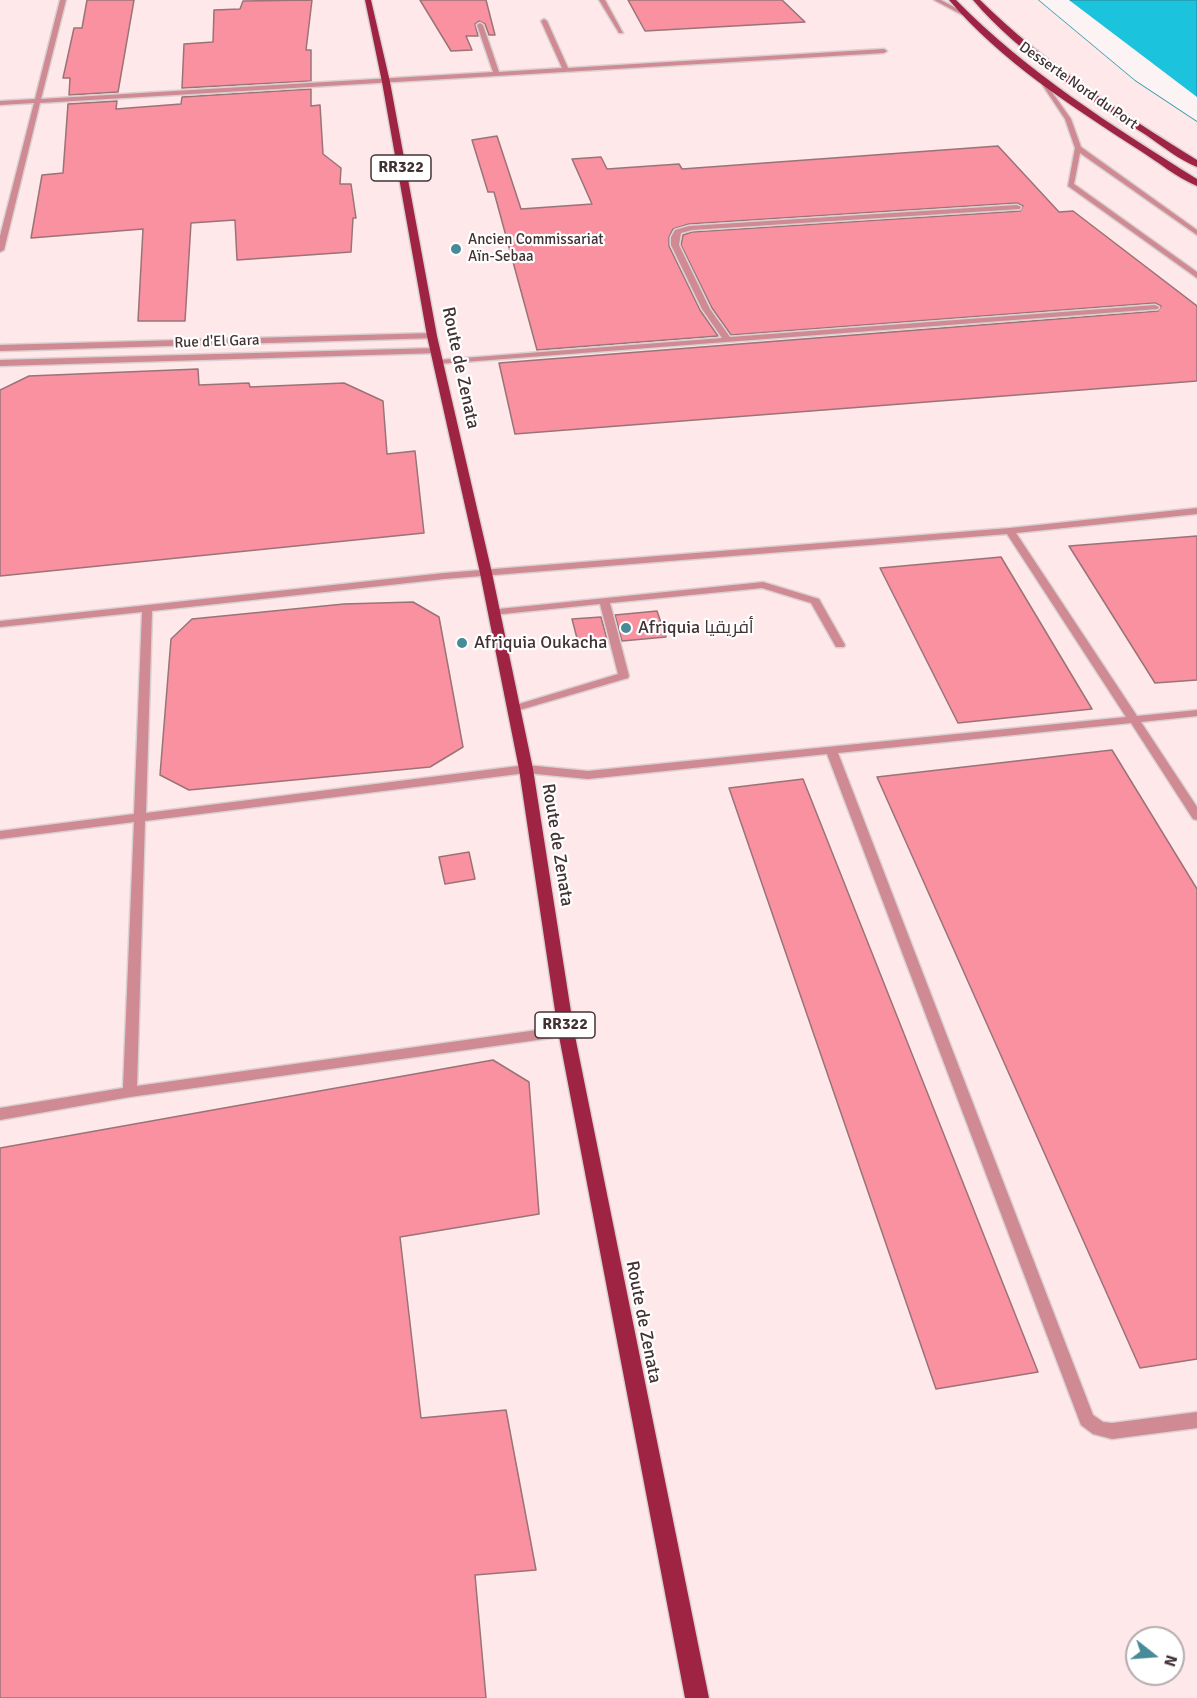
<!DOCTYPE html>
<html>
<head>
<meta charset="utf-8">
<style>
  body { margin:0 }
  #map { position:relative; width:1197px; height:1698px; overflow:hidden; background:#fcf3f4; font-family:Signika,sans-serif }
  canvas { display:block }
  .north { position:absolute; left:1125px; top:1626px; width:60px; height:60px; box-sizing:border-box; background:#fff; border:2px solid #b4adae; border-radius:50%; rotate:107deg; font-size:16px; font-weight:700; line-height:24px; text-align:center; color:#433234 }
  .north::after { content:''; display:block; margin:auto; width:21px; height:27px; background:#478b99; clip-path:polygon(50% 0,100% 100%,50% 72%,0 100%) }
</style>
</head>
<body>
<div id="map">
<canvas width="1197" height="1698"></canvas>
<div class="north">N</div>
</div>
<script>
const ctx = document.querySelector('canvas').getContext('2d');
ctx.lineJoin = 'round';
function fill(path, color) {
  ctx.fillStyle = color;
  ctx.fill(path, 'evenodd');
}
function trace(path, color, width, dash) {
  ctx.strokeStyle = color;
  ctx.lineWidth = width;
  ctx.lineCap = dash ? 'butt' : 'round';
  ctx.setLineDash(dash || []);
  ctx.stroke(path);
}
function label(font, color, halo, rows, align = 'center') {
  ctx.font = font + ' Signika,Cairo,sans-serif';
  ctx.lineWidth = 4.5;
  ctx.setLineDash([]);
  ctx.textBaseline = 'middle';
  ctx.strokeStyle = halo;
  ctx.fillStyle = color;
  for (const [text, x, y, turn = 0] of rows) {
    ctx.save();
    ctx.translate(x, y);
    ctx.rotate((+turn || 0) * Math.PI / 180);
    ctx.textAlign = isNaN(turn) ? turn : align;
    if (halo) ctx.strokeText(text, 0, 0);
    ctx.fillText(text, 0, 0);
    ctx.restore();
  }
}
fill(new Path2D(`
  M0,0H1039L1135,80L1197,121V1698H0ZM1137,1638H1173V1674H1137Z`), '#fee8ea');
const water = new Path2D(`
  M1039,0H1197V121L1135,80Z`);
fill(water, '#1cc3dd');
trace(water, '#2898aa', 1.5);
fill(new Path2D(`
  M1039,0H1069L1197,97V121L1135,80Z`), '#fcf3f4');
const building = new Path2D(`
  M87,0H134L118,92L69,95L70,78H63L74,28H82Z
  M312,0L306,50H311V81L182,88L184,44L213,42L214,10L240,9L243,1Z
  M420,0H486L495,35H489L485,24L479,21L475,24L478,36H466L472,50L451,51Z
  M628,0H782L805,22L645,31Z
  M311,89V106L320,105L323,154L341,168L340,184H351L356,218H353L351,252L237,260L235,220L191,223L185,321H138L143,229L31,238L42,175L63,173L68,104L117,101L116,109L181,104L182,97Z
  M497,136L521,209L592,204L572,159L601,157L607,169L679,164L682,169L998,146L1059,212L1073,211L1197,306V381L515,434L499,363L1158,311L1161,306L1155,303L731,335L712,308L681,245L683,235L692,232L1020,211L1023,206L1017,203L689,224L673,229L669,237V246L700,310L718,336L537,350L494,192H488L472,140Z
  M198,369L199,385L249,383L250,387L344,383L383,401L387,454L415,451L424,533L0,576V390L29,376Z
  M1197,536V680L1155,683L1069,546Z
  M1001,557L1092,709L958,723L880,568Z
  M413,602L439,617L463,747L430,767L189,790L160,775L171,639L192,619L344,604Z
  M657,611L666,637L622,641L615,615Z
  M601,617L608,643L579,646L572,619Z
  M1112,750L1197,889V1359L1140,1368L877,777Z
  M803,779L1038,1372L936,1389L729,788Z
  M469,852L475,879L445,884L439,857Z
  M493,1060L529,1082L539,1214L400,1237L421,1418L506,1410L536,1570L475,1575L486,1698H0V1148Z`);
fill(building, '#fa91a1');
trace(building, '#9a7377', 1.5);
const service = new Path2D(`
  M60,0H66L41,99L493,72L477,25L480,23L483,25L499,72L562,68L541,21L544,19L547,21L568,68L884,49L887,51L884,53L40,103L4,250L0,252V236L34,103L0,105V101L35,99Z
  M599,0H605L623,33H619Z
  M934,0H941L971,16L966,17Z
  M1042,78L1071,119L1081,147L1197,230V235L1080,153L1074,184L1197,272V278L1068,186L1075,148L1065,119L1039,80Z
  M1017,205L1021,207L1020,209L692,230L681,233L679,245L710,309L730,337L1155,305L1159,307L1158,309L438,364L434,362L438,360L722,338L702,309L671,245V237L675,230L689,226Z
  M1197,508V514L1016,533L1137,716L1197,710V716L1141,722L1197,807V820L1193,819L1131,723L838,753L1093,1415L1103,1422L1112,1423L1197,1412V1428L1112,1439L1093,1434L1081,1425L827,754L588,779L526,773L145,821L137,1086L566,1026L571,1027L573,1031L571,1035L566,1036L130,1097L0,1120V1108L123,1088L134,822L0,839V831L134,814L142,612L0,627V621L444,573L1010,528ZM1007,534L1126,717L588,771L526,765L146,813L152,611L444,579Z
  M763,582L819,599L845,645L844,647H836L811,603L762,588L610,603L629,676L628,678L513,712L508,709L509,707L618,674L600,604L493,615L488,612L489,610Z`);
const tertiary = new Path2D(`
  M432,333L436,334V338L0,351V345Z
  M435,348L440,351L439,353L0,366V360Z`);
const primary = new Path2D(`
  M365,0H371L390,82L437,336L492,573L533,769L574,1031L709,1698H685L558,1031L519,769L480,573L427,336L382,82Z
  M949,0H956C1028,73 1111,125 1197,179V186C1177,178 1157,161 1139,150C1071,106 1001,61 949,0Z
  M973,0H980C1045,64 1120,112 1197,160V167C1179,160 1162,146 1146,135C1085,96 1020,55 973,0Z`);
trace(service, '#dbd0d1', 3);
trace(tertiary, '#dbd0d1', 3);
trace(primary, '#dbd0d1', 3);
fill(service, '#cf8a93');
fill(tertiary, '#cf8a93');
fill(primary, '#9f2444');
for (const [x, y, r, color] of [
  [456,249,6,"#478b99"],
  [626,628,6,"#478b99"],
  [462,643,6,"#478b99"]
]) {
  const dot = new Path2D();
  dot.arc(x, y, r, 0, 2 * Math.PI);
  ctx.fillStyle = color;
  ctx.fill(dot);
  trace(dot, '#fff', 2);
}
label('15px', '#433234', '#fff', [
  ["Desserte Nord du Port",1078,86,35],
  ["Rue d'El Gara",217,342,-2]
]);
label('15px', '#433234', '#fff', [
  ["Ancien Commissariat",468,240],
  ["Aïn-Sebaa",468,257]
], 'left');
for (const [x, y, w] of [
  [401,168,60],
  [565,1025,60]
]) {
  const box = new Path2D();
  box.roundRect(x - w / 2, y - 13, w, 26, 4.5);
  ctx.fillStyle = '#fff';
  ctx.fill(box);
  trace(box, '#433234', 1.5);
}
label('bold 16px', '#433234', null, [
  ["RR322",401,168],
  ["RR322",565,1025]
]);
label('18px', '#433234', '#fff', [
  ["Route de Zenata",460,368,78],
  ["Route de Zenata",557,845,81],
  ["Route de Zenata",643,1322,79]
]);
label('18px', '#433234', '#fff', [
  ["Afriquia أفريقيا",638,628],
  ["Afriquia Oukacha",474,643]
], 'left');
</script>
</body>
</html>
